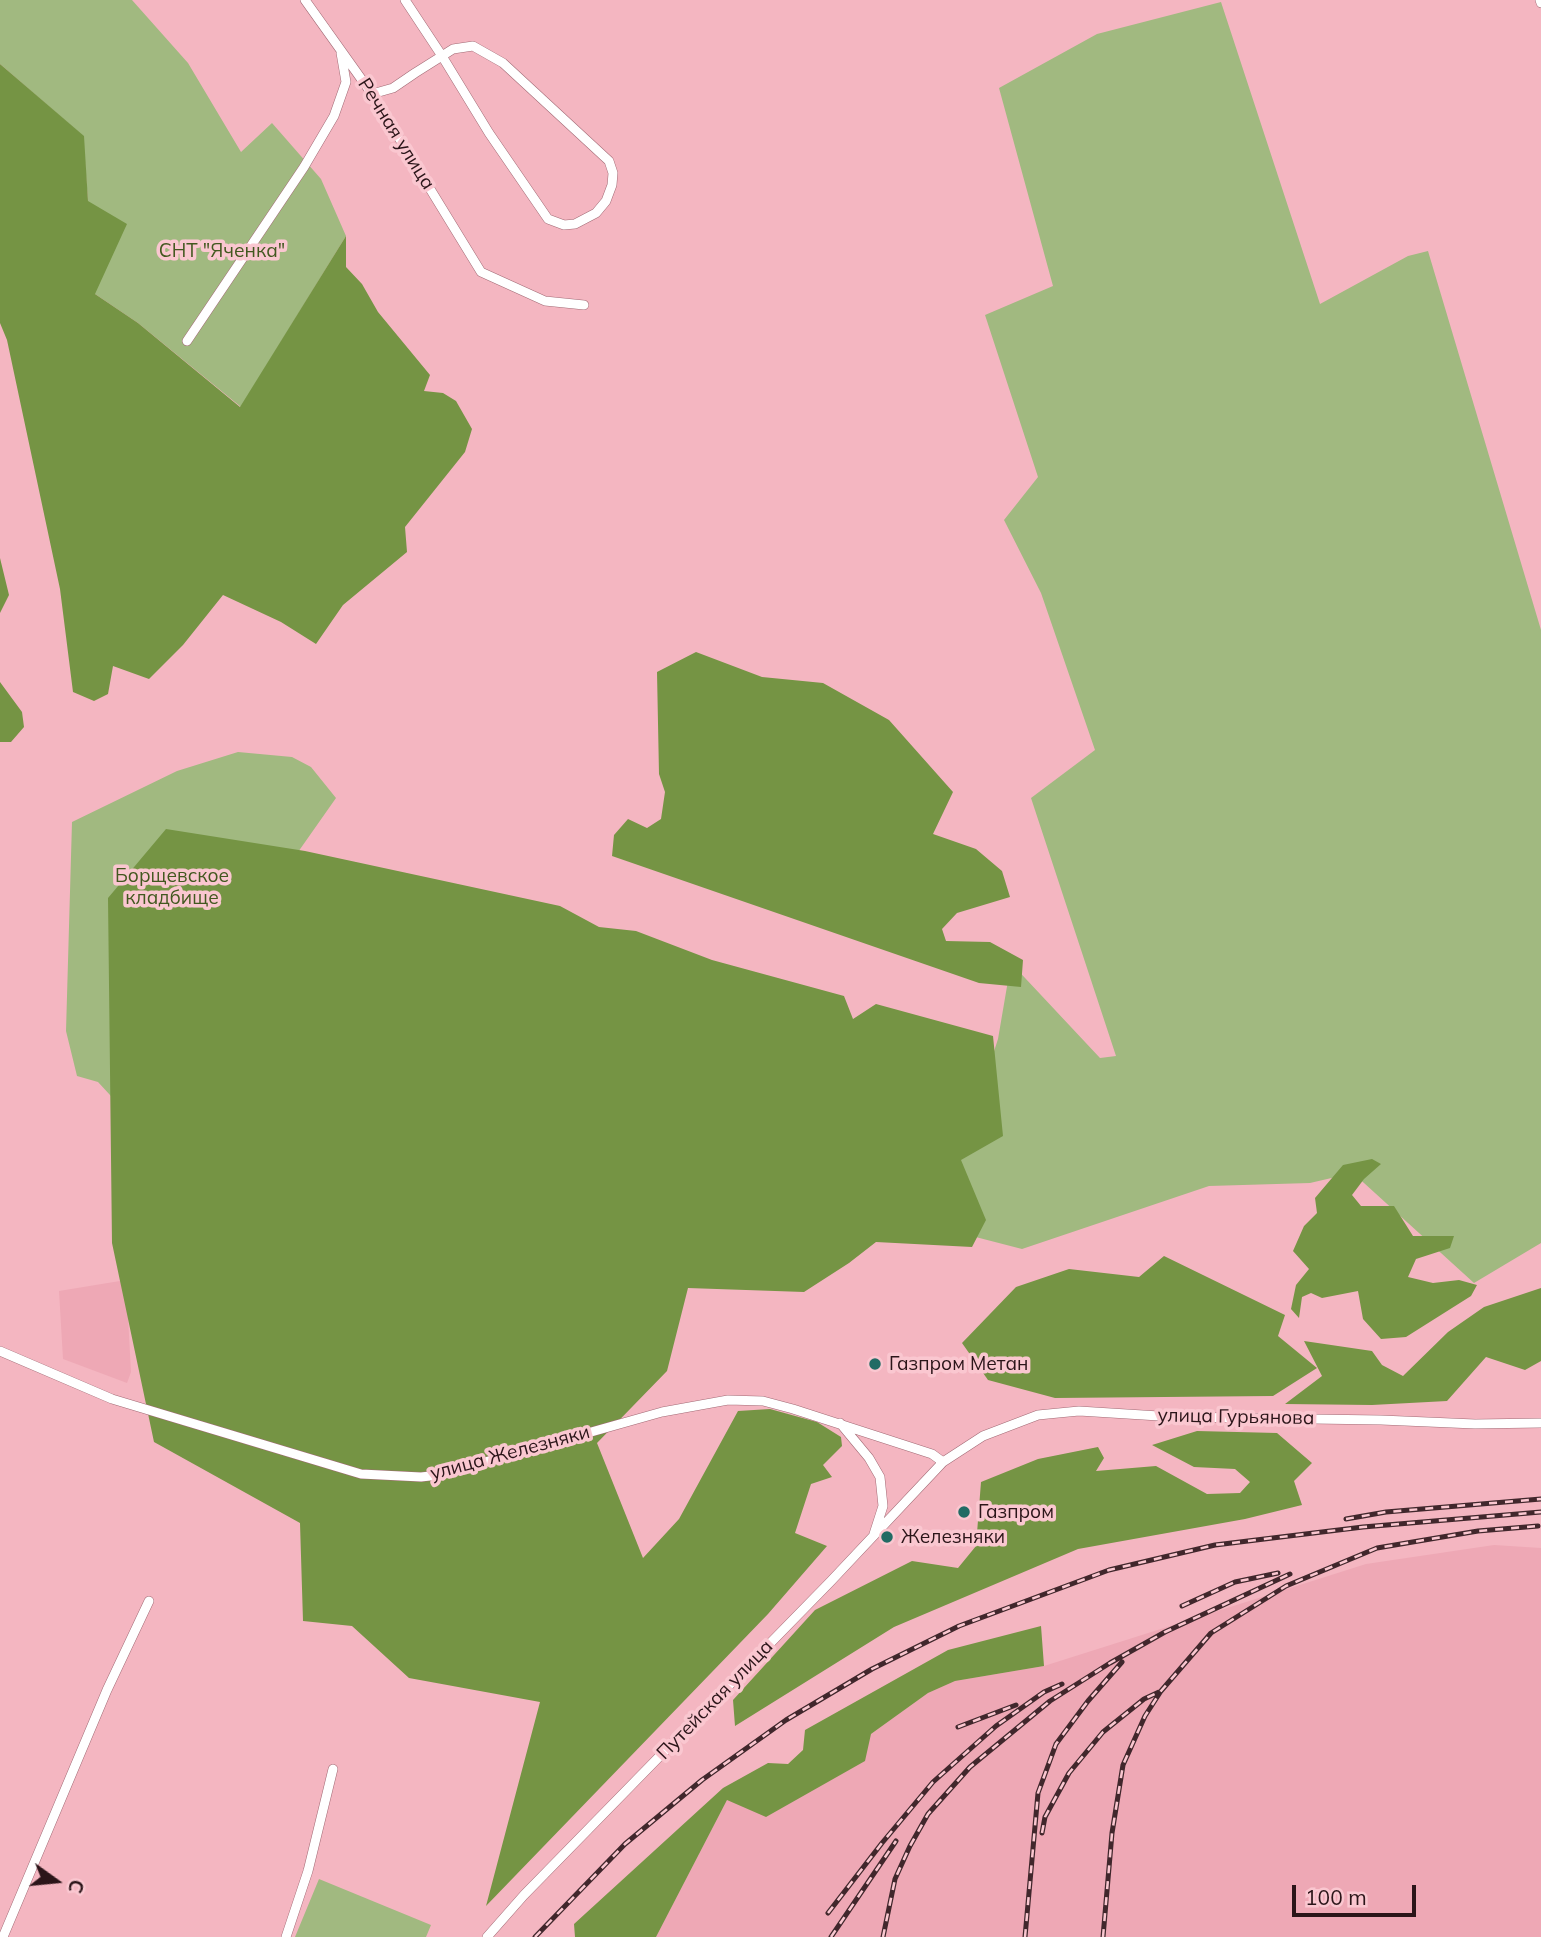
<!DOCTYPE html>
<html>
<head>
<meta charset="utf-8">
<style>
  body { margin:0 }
  #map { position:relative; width:1541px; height:1937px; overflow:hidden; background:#f4b6c1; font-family:Mulish,sans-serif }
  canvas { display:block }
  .north { position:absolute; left:21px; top:1846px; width:70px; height:70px; -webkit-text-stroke:5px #fac7d0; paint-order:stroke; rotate:105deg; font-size:19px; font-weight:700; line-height:28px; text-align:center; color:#2b1519 }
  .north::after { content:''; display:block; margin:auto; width:24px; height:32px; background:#2b1519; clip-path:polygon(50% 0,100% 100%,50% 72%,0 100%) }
  .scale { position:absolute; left:1292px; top:1885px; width:124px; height:32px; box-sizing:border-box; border:4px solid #2b1519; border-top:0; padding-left:9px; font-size:21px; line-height:24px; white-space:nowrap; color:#2b1519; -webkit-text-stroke:5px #fac7d0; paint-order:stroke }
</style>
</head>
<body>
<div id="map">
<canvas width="1541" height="1937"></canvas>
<div class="north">С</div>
<div class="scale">100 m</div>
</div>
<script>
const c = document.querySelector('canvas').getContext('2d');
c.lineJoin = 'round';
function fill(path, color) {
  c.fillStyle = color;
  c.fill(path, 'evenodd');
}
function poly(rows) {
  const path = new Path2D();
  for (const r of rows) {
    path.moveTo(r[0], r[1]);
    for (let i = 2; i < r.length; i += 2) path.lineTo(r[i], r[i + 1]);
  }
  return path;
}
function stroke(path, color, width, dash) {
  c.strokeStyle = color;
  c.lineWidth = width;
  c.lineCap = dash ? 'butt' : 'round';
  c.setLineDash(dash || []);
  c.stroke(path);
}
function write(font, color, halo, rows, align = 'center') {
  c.font = font + ' Mulish,sans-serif';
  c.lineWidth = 7;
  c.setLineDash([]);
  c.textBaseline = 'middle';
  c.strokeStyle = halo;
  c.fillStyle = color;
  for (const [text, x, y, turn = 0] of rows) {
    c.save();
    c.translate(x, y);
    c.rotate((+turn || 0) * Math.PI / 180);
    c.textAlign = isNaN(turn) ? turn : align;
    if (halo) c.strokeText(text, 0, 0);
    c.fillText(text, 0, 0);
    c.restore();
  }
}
const built = poly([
  [126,1280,131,1372,127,1383,63,1359,59,1291],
  [1494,1545,1541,1548,1541,1937,656,1937,727,1800,871,1734,928,1693,955,1681,1044,1666,1366,1564]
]);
const green = poly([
  [0,0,132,0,188,63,241,152,272,123,321,179,346,236,241,407,138,323,95,294,83,136,0,64],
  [1221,2,1320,304,1408,256,1428,251,1541,630,1541,1243,1474,1283,1353,1173,1310,1183,1209,1186,1022,1249,937,1227,998,1039,1011,963,1100,1058,1116,1056,1031,798,1095,750,1041,593,1004,520,1038,477,985,315,1053,286,999,88,1097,34],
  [238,752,292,757,311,767,336,798,284,872,122,1108,98,1082,77,1076,66,1031,72,822,177,771],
  [319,1879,431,1925,426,1937,295,1937]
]);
const forest = poly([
  [0,64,84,136,88,201,127,224,95,294,138,323,240,407,346,236,346,267,362,284,378,312,430,375,424,391,443,393,456,401,472,429,465,452,405,527,407,552,343,605,316,644,281,622,223,595,183,645,149,679,113,666,108,694,94,701,73,692,60,589,7,340,0,323],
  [0,558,9,595,0,613],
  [696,652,762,677,823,683,889,720,953,792,933,834,976,849,1002,871,1010,897,957,913,942,929,946,941,990,942,1023,960,1021,987,979,983,612,856,614,835,628,819,647,828,661,819,665,792,659,774,657,672],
  [0,682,22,712,24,727,11,742,0,742],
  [166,829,305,851,560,906,599,927,636,931,712,960,844,996,853,1019,876,1004,993,1036,1003,1136,961,1160,986,1220,972,1247,876,1242,849,1263,804,1292,688,1288,667,1371,597,1443,643,1558,679,1519,738,1411,770,1409,817,1422,841,1437,842,1446,823,1465,832,1477,811,1484,795,1533,827,1546,768,1614,486,1906,540,1702,409,1678,352,1626,303,1621,300,1523,154,1442,112,1243,108,898],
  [1372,1159,1381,1164,1364,1179,1352,1195,1361,1206,1394,1206,1413,1236,1454,1236,1450,1248,1416,1259,1408,1277,1433,1283,1459,1280,1477,1285,1471,1296,1406,1337,1381,1339,1363,1319,1358,1291,1322,1298,1311,1293,1302,1297,1299,1318,1291,1309,1296,1285,1309,1269,1293,1251,1304,1226,1317,1213,1315,1198,1343,1165],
  [1164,1256,1285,1315,1278,1336,1317,1368,1273,1396,1055,1398,988,1380,962,1343,1016,1287,1069,1269,1139,1277],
  [1541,1288,1541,1361,1525,1370,1486,1357,1447,1401,1372,1405,1285,1404,1322,1376,1304,1341,1372,1351,1382,1365,1403,1376,1448,1332,1484,1307],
  [1197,1431,1277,1433,1312,1463,1294,1481,1302,1505,1245,1519,1078,1549,894,1627,735,1726,733,1700,815,1610,912,1561,958,1568,976,1546,981,1482,1038,1459,1098,1447,1104,1458,1096,1471,1156,1466,1207,1494,1240,1493,1250,1482,1235,1469,1194,1467,1152,1445],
  [1041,1626,1044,1666,955,1681,928,1693,871,1734,865,1761,766,1817,727,1800,656,1937,575,1937,574,1924,723,1788,768,1763,788,1764,803,1750,805,1730,948,1650]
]);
const minor = poly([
  [305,0,372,94,481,272,545,301,584,305],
  [1540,0,1541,3],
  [372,94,393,88,415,73,442,56,453,49,473,46,503,63,609,161,613,173,612,185,606,201,596,213,575,224,564,225,548,219,489,133,442,56,405,0],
  [187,341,304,167,334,116,346,82,341,53],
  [0,1351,112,1399,361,1474,421,1477,439,1475,662,1412,728,1400,763,1401,793,1409,932,1454,943,1462],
  [840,1423,869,1458,880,1477,883,1506,874,1534],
  [3,1937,107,1690,149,1601],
  [286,1937,308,1871,333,1769],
  [487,1937,524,1895,831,1581,943,1462,983,1436,1038,1415,1079,1411,1175,1417,1381,1420,1475,1424,1541,1423]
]);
const rail = poly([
  [1346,1519,1386,1512,1541,1499],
  [1182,1606,1235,1582,1278,1573],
  [958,1727,1016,1705],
  [1042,1833,1045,1817,1069,1773,1103,1732,1144,1699,1159,1692],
  [828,1913,882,1843,933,1782,996,1726,1044,1692,1062,1684],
  [535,1937,625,1844,702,1780,786,1720,872,1669,959,1626,1109,1570,1215,1545,1363,1527,1541,1512],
  [831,1937,896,1841],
  [883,1937,895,1879,910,1846,928,1814,970,1767,1050,1701,1110,1663,1165,1632,1290,1574],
  [1025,1937,1038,1793,1056,1744,1088,1701,1122,1662],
  [1103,1937,1112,1833,1123,1765,1145,1716,1161,1691,1211,1633,1286,1586,1377,1548,1478,1531,1538,1526]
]);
const markers = [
  [875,1364,7,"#216b64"],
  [964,1512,7,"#216b64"],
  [887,1537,7,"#216b64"]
];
const streetNames = [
  ["Речная улица",396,134,58],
  ["улица Гурьянова",1236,1417,1],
  ["улица Железняки",510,1453,-15],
  ["Путейская улица",715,1700,-46]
];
const parkNames = [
  ["СНТ \"Яченка\"",222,251],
  ["Борщевское",172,876],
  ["кладбище",172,898]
];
const poiNames = [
  ["Газпром Метан",889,1364],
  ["Газпром",978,1512],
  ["Железняки",901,1537]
];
fill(built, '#eea8b5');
fill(green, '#a1b980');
fill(forest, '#759444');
stroke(minor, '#a26a75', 10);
stroke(minor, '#fff', 9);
stroke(rail, '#41272c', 5);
stroke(rail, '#fac7d0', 2.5, [8]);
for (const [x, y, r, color] of markers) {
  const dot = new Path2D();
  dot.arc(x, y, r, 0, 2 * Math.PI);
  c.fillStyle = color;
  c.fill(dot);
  stroke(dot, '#fac7d0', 2.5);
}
write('19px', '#2b1519', '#fac7d0', streetNames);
write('19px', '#42581f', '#fac7d0', parkNames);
write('19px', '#2b1519', '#fac7d0', poiNames, 'left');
</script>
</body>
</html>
